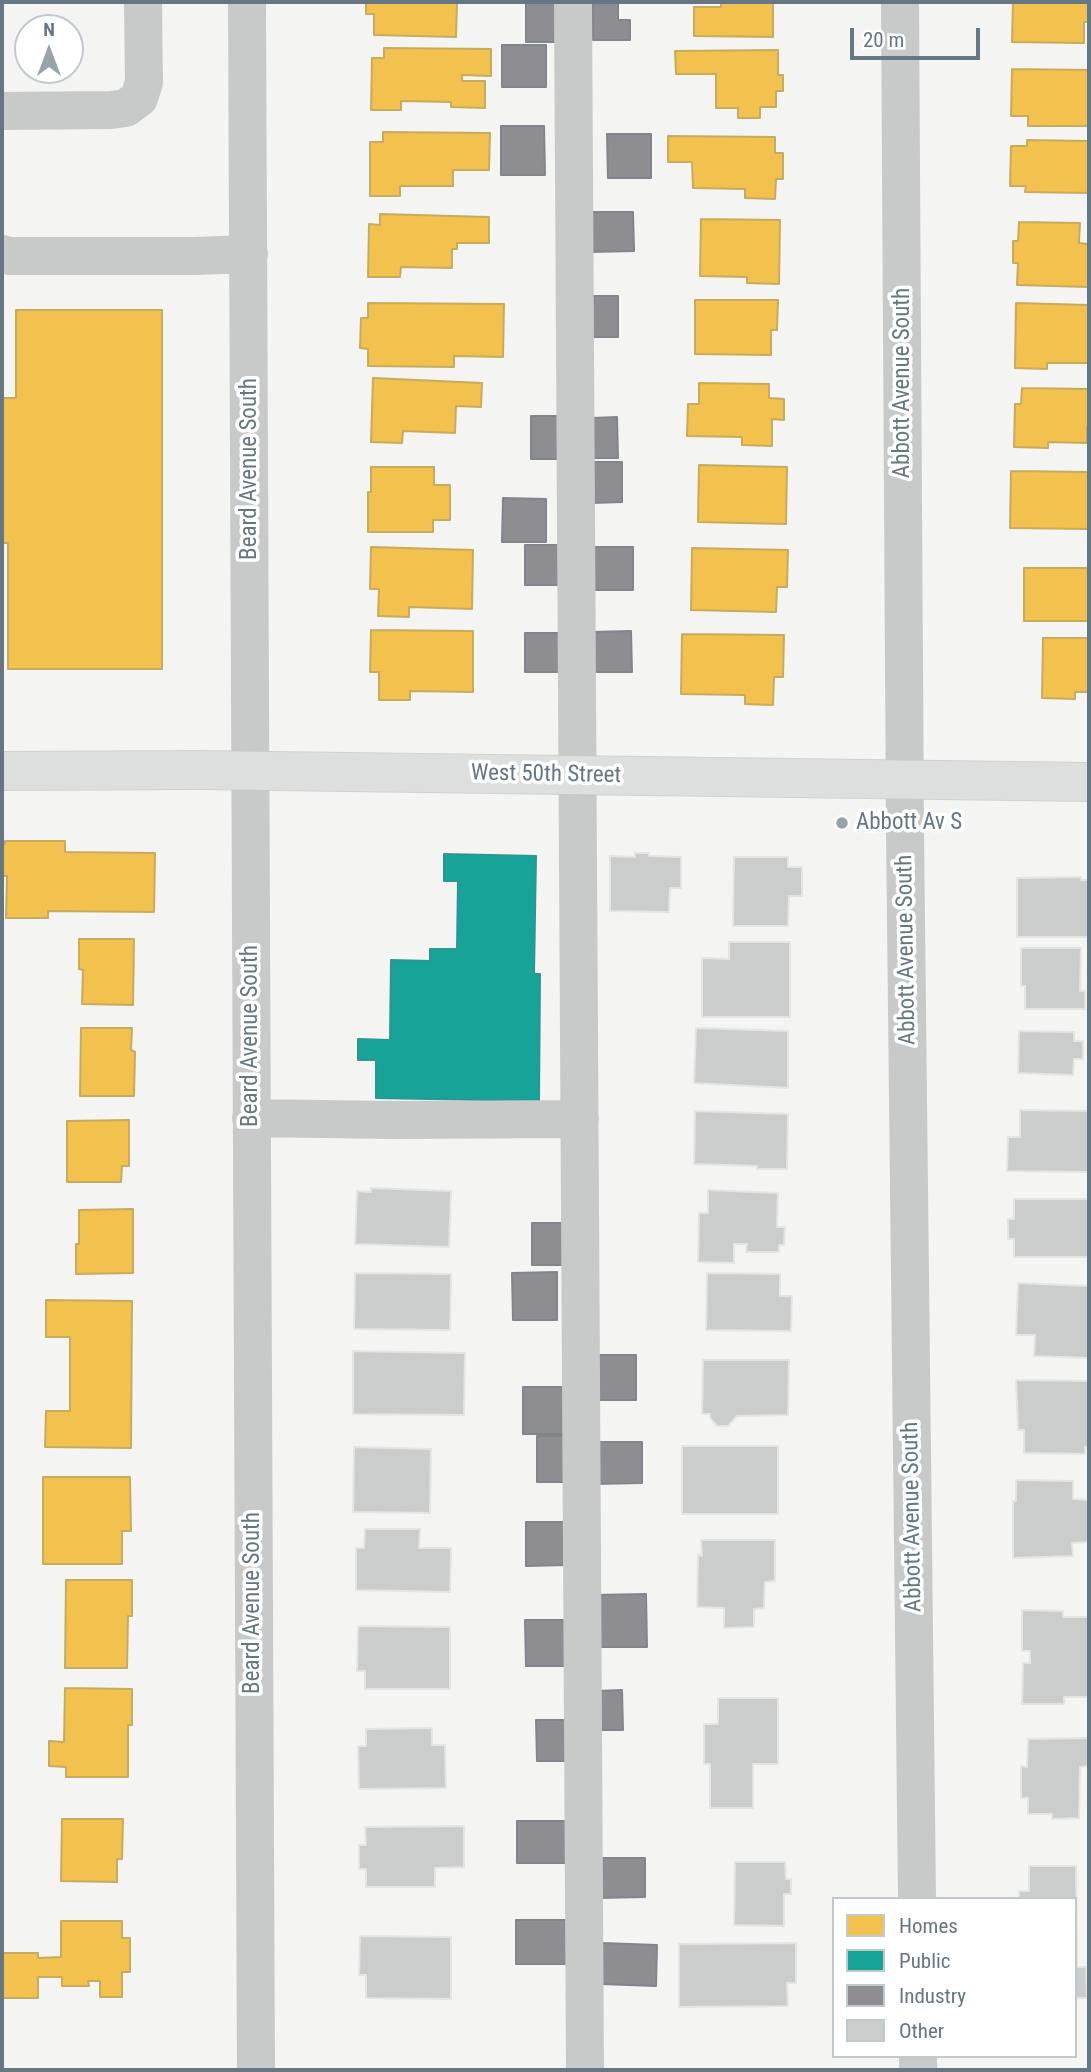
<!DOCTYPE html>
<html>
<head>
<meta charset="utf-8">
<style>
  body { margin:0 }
  #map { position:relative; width:1091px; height:2072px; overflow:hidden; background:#f4f4f2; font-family:"Roboto Condensed",sans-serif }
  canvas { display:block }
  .frame { position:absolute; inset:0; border:4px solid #647782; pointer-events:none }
  .legend { position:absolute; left:832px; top:1897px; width:245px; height:161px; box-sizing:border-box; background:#fff; border:2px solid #c1c9cd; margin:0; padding:9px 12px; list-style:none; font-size:21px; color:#647782 }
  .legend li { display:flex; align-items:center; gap:14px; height:35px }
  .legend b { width:35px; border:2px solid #c1c9cd }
  .north { position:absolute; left:14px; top:14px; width:70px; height:70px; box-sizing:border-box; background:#fff; border:2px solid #c1c9cd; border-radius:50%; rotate:0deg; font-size:19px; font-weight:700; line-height:28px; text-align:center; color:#647782 }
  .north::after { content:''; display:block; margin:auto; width:24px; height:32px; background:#96a3a9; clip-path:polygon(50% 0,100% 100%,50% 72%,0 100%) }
  .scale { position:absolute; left:850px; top:28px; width:130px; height:32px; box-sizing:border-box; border:4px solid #647782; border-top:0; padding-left:9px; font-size:21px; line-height:24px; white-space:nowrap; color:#647782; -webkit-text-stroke:5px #fff; paint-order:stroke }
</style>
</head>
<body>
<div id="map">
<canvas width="1091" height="2072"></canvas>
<div class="frame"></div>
<ul class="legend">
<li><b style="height:19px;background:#f2c14e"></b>Homes</li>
<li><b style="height:19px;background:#17a398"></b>Public</li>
<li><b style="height:19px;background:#8d8d92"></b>Industry</li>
<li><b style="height:19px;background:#cbcdcd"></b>Other</li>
</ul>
<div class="north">N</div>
<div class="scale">20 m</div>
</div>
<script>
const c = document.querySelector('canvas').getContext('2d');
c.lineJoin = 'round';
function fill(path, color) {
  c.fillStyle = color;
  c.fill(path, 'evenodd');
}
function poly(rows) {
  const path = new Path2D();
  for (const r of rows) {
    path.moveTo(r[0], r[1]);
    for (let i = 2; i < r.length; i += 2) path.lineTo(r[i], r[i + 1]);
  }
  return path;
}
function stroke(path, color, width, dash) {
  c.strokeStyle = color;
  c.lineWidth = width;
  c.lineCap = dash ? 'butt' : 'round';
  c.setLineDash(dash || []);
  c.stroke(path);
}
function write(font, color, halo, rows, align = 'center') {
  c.font = font + ' "Roboto Condensed",sans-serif';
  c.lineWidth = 7;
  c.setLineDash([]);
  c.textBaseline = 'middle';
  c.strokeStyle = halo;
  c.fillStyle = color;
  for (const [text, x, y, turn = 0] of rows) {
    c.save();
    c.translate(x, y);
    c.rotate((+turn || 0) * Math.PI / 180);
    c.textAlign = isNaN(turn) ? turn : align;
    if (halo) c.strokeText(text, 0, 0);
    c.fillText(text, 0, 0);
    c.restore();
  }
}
const homes = poly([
  [366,2,457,2,456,37,374,35,374,14,366,14,366,2],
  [721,2,773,2,773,37,694,36,694,7,721,7,721,2],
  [1013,2,1089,2,1089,22,1084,22,1084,43,1012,42,1013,2],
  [384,48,491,49,491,76,462,75,462,81,485,81,485,108,451,107,451,102,401,101,401,110,371,110,372,58,384,58,384,48],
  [778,50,778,75,783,75,783,91,776,91,776,107,760,107,760,118,738,118,738,108,716,108,716,74,676,74,675,51,778,50],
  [1012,69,1089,70,1089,126,1028,126,1028,116,1011,116,1012,69],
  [383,132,490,133,489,170,453,170,453,186,400,186,400,196,370,196,370,142,383,142,383,132],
  [668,136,775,137,775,153,783,153,783,179,776,179,775,199,745,198,745,189,693,188,692,162,668,162,668,136],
  [1027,140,1089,141,1089,193,1025,192,1026,186,1010,186,1011,146,1027,146,1027,140],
  [380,214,489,217,489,243,457,243,457,249,452,249,452,268,401,267,400,277,368,277,369,224,380,225,380,214],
  [701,219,780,220,779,284,747,283,747,277,700,276,701,219],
  [1019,222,1080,223,1079,243,1089,244,1089,287,1017,285,1018,263,1013,263,1013,241,1018,241,1019,222],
  [695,300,778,300,777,330,771,330,771,355,695,354,695,300],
  [368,303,504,304,503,357,454,356,454,367,368,366,368,349,360,348,361,318,368,318,368,303],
  [1016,303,1089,305,1089,363,1047,363,1047,369,1015,368,1016,303],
  [16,310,162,310,162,669,8,669,8,543,2,543,2,398,16,398,16,310],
  [373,378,482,383,481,407,456,406,455,433,403,431,402,443,371,442,373,378],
  [699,383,769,384,769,398,784,399,784,420,772,419,772,446,742,445,742,437,687,436,688,404,699,404,699,383],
  [1022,388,1088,389,1089,427,1087,427,1087,443,1048,442,1048,448,1014,447,1015,404,1021,404,1022,388],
  [699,465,787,467,786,524,698,522,699,465],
  [371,467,434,467,434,485,450,485,450,520,433,520,433,532,368,532,368,492,371,492,371,467],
  [1011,471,1089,472,1089,529,1010,528,1011,471],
  [371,547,473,550,472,609,409,607,409,617,378,616,379,589,370,589,371,547],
  [692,548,788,550,787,587,777,587,776,612,691,610,692,548],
  [1024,568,1089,568,1089,621,1024,621,1024,568],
  [371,630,473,631,473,692,410,691,410,700,379,700,379,672,370,672,371,630],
  [682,634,784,635,783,677,774,677,773,705,745,704,745,695,681,694,682,634],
  [1043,638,1089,638,1089,692,1075,692,1075,699,1042,698,1043,638],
  [5,841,65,841,65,852,155,853,154,912,48,911,48,918,6,918,7,876,2,876,2,844,5,844,5,841],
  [79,939,134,939,133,1005,82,1004,83,970,79,969,79,939],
  [81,1028,132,1028,131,1050,135,1052,134,1096,80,1096,81,1028],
  [129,1120,129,1166,122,1166,121,1182,67,1182,67,1121,129,1120],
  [133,1209,133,1273,76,1274,76,1244,79,1244,79,1210,133,1209],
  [46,1300,132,1301,131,1448,45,1447,46,1411,70,1411,70,1337,46,1337,46,1300],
  [43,1477,130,1477,131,1531,122,1531,122,1564,43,1564,43,1477],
  [66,1580,132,1580,132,1616,128,1616,127,1668,65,1668,66,1580],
  [65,1688,132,1689,132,1725,128,1725,128,1777,66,1777,66,1767,49,1766,49,1741,64,1742,65,1688],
  [62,1819,123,1819,122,1859,117,1859,117,1882,61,1881,62,1819],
  [61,1921,122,1921,122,1938,130,1938,130,1972,122,1972,122,1997,100,1997,100,1981,88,1981,89,1986,62,1986,62,1977,38,1977,38,1998,2,1998,2,1953,38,1953,38,1958,61,1957,61,1921]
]);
const public = poly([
  [444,854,536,856,534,974,540,974,539,1101,376,1098,376,1060,358,1060,358,1039,390,1040,391,960,430,961,430,949,457,949,458,881,444,881,444,854]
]);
const industry = poly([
  [526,2,561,2,561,42,526,42,526,2],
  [593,2,618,2,618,20,630,20,630,40,593,40,593,2],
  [502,45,546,45,546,87,502,87,502,45],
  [501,126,544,126,545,175,501,175,501,126],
  [607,134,651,134,651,178,608,178,607,134],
  [590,212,633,212,634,251,590,252,590,212],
  [592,296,618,296,618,337,592,337,592,296],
  [531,416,565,416,565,459,531,459,531,416],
  [617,417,618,458,593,458,592,418,617,417],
  [592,462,622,462,622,502,592,503,592,462],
  [503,498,546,499,546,542,502,542,503,498],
  [525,545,565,545,565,585,525,585,525,545],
  [594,547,633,547,633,590,594,590,594,547],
  [631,631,632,672,591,672,591,632,631,631],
  [525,633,565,633,565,672,525,672,525,633],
  [532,1223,563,1223,563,1265,532,1265,532,1223],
  [557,1272,557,1320,513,1320,512,1273,557,1272],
  [592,1355,636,1355,636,1400,592,1400,592,1355],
  [523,1387,565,1387,565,1434,523,1434,523,1387],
  [537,1436,567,1436,567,1482,537,1482,537,1436],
  [594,1442,642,1442,642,1483,594,1484,594,1442],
  [526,1522,568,1522,568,1565,526,1566,526,1522],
  [646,1594,647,1647,596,1647,595,1595,646,1594],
  [525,1620,568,1620,568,1666,526,1666,525,1620],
  [622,1690,623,1730,597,1730,596,1691,622,1690],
  [536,1720,566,1720,566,1761,537,1761,536,1720],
  [517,1821,567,1821,567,1863,517,1863,517,1821],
  [598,1858,645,1858,645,1897,598,1898,598,1858],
  [516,1920,567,1920,567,1964,516,1964,516,1920],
  [602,1943,657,1945,656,1986,601,1984,602,1943]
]);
const building = poly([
  [635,853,649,853,649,856,681,857,681,888,670,888,669,912,610,911,610,856,635,857,635,853],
  [734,857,788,857,788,867,802,867,802,896,789,896,788,926,733,926,734,857],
  [1081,877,1081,880,1089,880,1089,937,1017,937,1017,878,1081,877],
  [729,942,790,942,790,1017,702,1017,702,958,729,959,729,942],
  [1021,948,1081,948,1080,991,1085,991,1085,1009,1025,1009,1025,986,1021,986,1021,948],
  [696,1028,788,1031,788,1088,694,1083,696,1028],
  [1019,1031,1074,1032,1074,1041,1083,1041,1083,1059,1074,1059,1073,1075,1018,1073,1019,1031],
  [1020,1110,1089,1111,1089,1172,1007,1171,1008,1137,1020,1137,1020,1110],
  [695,1111,788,1114,787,1169,757,1169,757,1166,694,1164,695,1111],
  [371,1188,451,1191,449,1247,355,1244,357,1191,371,1192,371,1188],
  [708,1190,778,1193,777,1227,785,1227,784,1245,779,1245,779,1252,746,1252,747,1244,734,1244,734,1263,698,1262,699,1213,708,1213,708,1190],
  [1014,1199,1089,1199,1089,1257,1014,1257,1014,1239,1008,1239,1008,1219,1014,1219,1014,1199],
  [355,1273,451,1274,450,1330,354,1329,355,1273],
  [707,1273,780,1274,780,1296,792,1296,791,1331,706,1330,707,1273],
  [1018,1283,1088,1286,1089,1358,1034,1356,1035,1335,1016,1335,1018,1283],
  [353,1351,465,1353,464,1415,353,1414,353,1351],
  [703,1360,789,1360,788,1415,737,1416,728,1426,717,1426,710,1418,710,1414,702,1414,703,1360],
  [1016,1380,1089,1381,1089,1447,1085,1447,1085,1454,1024,1453,1024,1430,1018,1430,1016,1380],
  [682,1446,778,1446,778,1514,682,1514,682,1446],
  [354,1447,431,1449,430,1513,353,1512,354,1447],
  [1016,1480,1073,1481,1073,1499,1089,1500,1089,1542,1072,1543,1073,1556,1013,1558,1013,1501,1016,1501,1016,1480],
  [365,1529,420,1529,419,1548,451,1548,450,1592,356,1590,356,1548,364,1548,365,1529],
  [701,1540,775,1540,775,1581,765,1582,764,1608,754,1609,754,1627,724,1628,724,1608,697,1607,698,1555,702,1556,701,1540],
  [1022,1610,1063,1611,1063,1617,1089,1617,1089,1697,1064,1697,1064,1704,1022,1704,1023,1663,1030,1663,1030,1651,1022,1651,1022,1610],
  [358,1626,450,1627,450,1689,365,1689,365,1671,357,1671,358,1626],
  [718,1698,778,1698,778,1764,753,1764,753,1808,710,1808,710,1764,704,1764,704,1724,718,1724,718,1698],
  [432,1728,432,1745,445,1745,446,1788,359,1789,358,1746,366,1746,366,1729,432,1728],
  [1089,1738,1089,1766,1080,1767,1079,1818,1052,1819,1052,1814,1028,1814,1028,1798,1021,1798,1021,1766,1027,1767,1028,1739,1089,1738],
  [464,1826,464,1867,435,1868,435,1887,366,1887,366,1869,359,1869,359,1845,366,1845,365,1827,464,1826],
  [735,1862,785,1862,786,1879,791,1879,791,1894,784,1894,784,1926,734,1925,735,1862],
  [1029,1866,1076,1866,1077,1967,1086,1967,1087,1998,1075,1998,1075,1899,1019,1899,1019,1891,1029,1891,1029,1866],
  [360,1936,451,1937,451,1999,366,1998,366,1975,359,1975,360,1936],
  [796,1943,796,1983,787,1983,788,2006,679,2007,679,1944,796,1943]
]);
const minor = poly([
  [247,2,256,2070],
  [573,2,585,2070],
  [900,2,905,831,917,1899],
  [2,111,111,110,126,108,139,98,144,82,143,2],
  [2,254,10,256,195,256,249,254],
  [251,1118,393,1120,580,1119],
  [918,2056,918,2070]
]);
const major = poly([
  [2,771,199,770,1089,782]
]);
const markers = [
  [842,823,7,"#96a3a9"]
];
const streetNames = [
  ["Abbott Avenue South",903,383,-90],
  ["Beard Avenue South",250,469,-90],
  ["West 50th Street",546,775,1],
  ["Abbott Avenue South",907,950,-91],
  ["Beard Avenue South",251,1036,-90],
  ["Abbott Avenue South",913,1517,-91],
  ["Beard Avenue South",253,1603,-90]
];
const poiNames = [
  ["Abbott Av S",856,823]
];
fill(homes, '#f2c14e');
stroke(homes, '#c7ab5e', 2);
fill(public, '#17a398');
stroke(public, '#2e9691', 2);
fill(industry, '#8d8d92');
stroke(industry, '#81868d', 2);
fill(building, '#cbcdcd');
stroke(building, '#e4e4e2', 2);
stroke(major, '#d1d1d1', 40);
stroke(minor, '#c8caca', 38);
stroke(major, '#dddede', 38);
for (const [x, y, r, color] of markers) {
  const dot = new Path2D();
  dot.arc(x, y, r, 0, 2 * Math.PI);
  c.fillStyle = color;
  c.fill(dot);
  stroke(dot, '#fff', 2.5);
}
write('23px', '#647782', '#fff', streetNames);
write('23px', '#647782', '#fff', poiNames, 'left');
</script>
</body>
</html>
